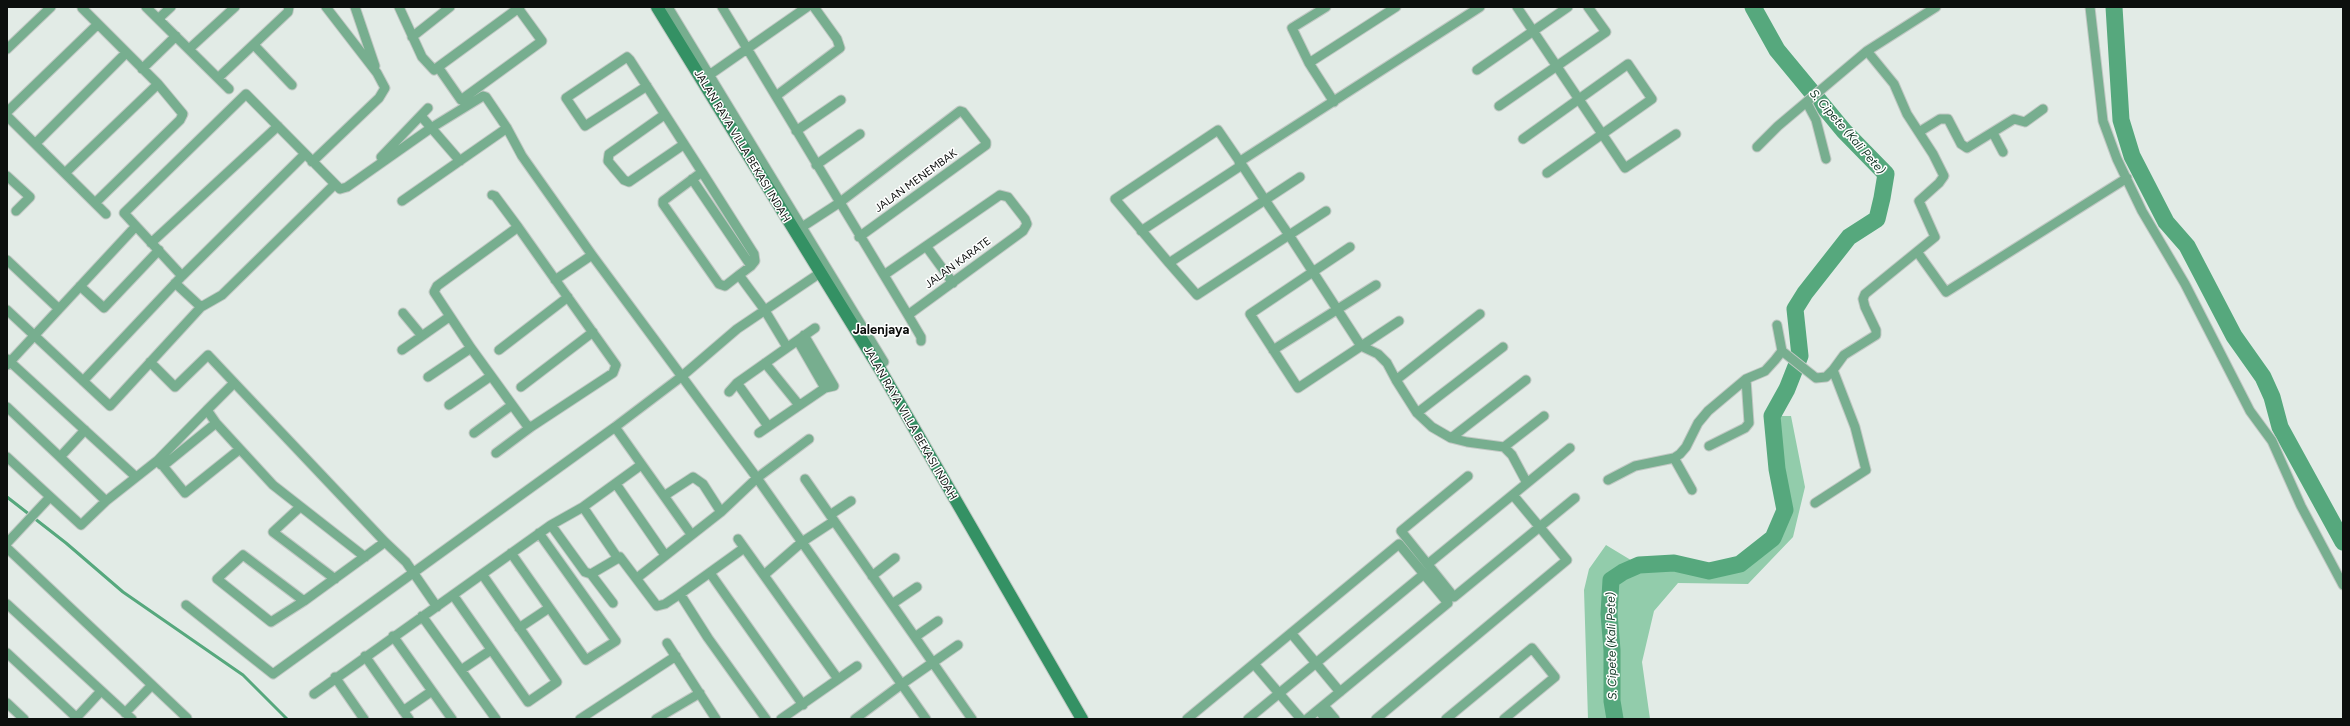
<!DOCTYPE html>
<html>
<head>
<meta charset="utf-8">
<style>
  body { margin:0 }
  #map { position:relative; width:2350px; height:726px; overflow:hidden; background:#e2ebe6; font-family:Figtree,sans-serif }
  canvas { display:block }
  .frame { position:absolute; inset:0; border:8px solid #0c0f0d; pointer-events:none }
</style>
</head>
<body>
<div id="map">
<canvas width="2350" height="726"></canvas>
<div class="frame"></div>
</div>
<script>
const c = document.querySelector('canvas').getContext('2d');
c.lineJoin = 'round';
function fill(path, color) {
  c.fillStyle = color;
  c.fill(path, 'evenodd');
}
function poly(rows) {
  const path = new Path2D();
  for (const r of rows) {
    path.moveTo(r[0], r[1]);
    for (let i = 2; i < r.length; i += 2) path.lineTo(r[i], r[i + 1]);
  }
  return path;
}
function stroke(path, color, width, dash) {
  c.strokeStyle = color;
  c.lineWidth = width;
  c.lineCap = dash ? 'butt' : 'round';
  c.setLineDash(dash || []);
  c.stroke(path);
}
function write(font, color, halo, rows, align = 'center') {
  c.font = font + ' Figtree,sans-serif';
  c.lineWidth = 3;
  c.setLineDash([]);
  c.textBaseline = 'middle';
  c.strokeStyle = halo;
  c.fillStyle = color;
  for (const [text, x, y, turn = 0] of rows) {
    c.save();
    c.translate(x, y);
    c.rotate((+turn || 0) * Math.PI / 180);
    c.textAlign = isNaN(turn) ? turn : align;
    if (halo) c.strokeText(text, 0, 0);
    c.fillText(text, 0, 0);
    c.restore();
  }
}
const green = poly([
  [1772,416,1791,416,1805,487,1793,537,1748,584,1678,583,1654,611,1642,662,1650,719,1588,719,1584,590,1589,569,1606,545,1639,565,1674,563,1709,571,1740,564,1773,538,1785,510]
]);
const stream = poly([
  [7,497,66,543,123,592,243,675,287,719]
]);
const river = poly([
  [2114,7,2121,120,2132,156,2166,222,2187,246,2234,336,2263,377,2272,397,2280,427,2343,542],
  [1615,719,1612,701,1612,650,1609,614,1611,580,1623,572,1639,565,1674,563,1709,571,1740,564,1773,538,1785,510,1777,469,1772,416,1787,389,1800,356,1795,309,1805,293,1849,237,1877,219,1882,198,1886,174,1844,131,1777,50,1753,7]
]);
const street = poly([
  [146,7,229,89],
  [355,7,375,66],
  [399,7,422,57,434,70,520,7],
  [668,7,884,362],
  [722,7,908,315,921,337,921,341],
  [1326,7,1292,28,1309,63,1334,102],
  [1517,7,1625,168,1676,134],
  [2090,7,2103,121,2117,159,2142,211,2185,284,2250,411,2272,441,2301,506,2343,585],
  [82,8,158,84,183,114,180,120,95,203],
  [158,19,171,7],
  [412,37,450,7],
  [254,45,292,85],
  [7,49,51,7],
  [189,49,235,7],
  [1309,63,1396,7],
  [438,67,461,100,542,41,518,8],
  [142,69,176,36],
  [1477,70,1568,7],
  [218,78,288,12,289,7],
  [705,78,807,7],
  [647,86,585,126,566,98,627,57,630,60,702,172],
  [776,96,840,48,837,39,814,7],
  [1807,103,1816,120,1826,159],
  [1499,106,1606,32,1588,7],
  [7,112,98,24],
  [664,115,609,154,608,161,624,180,629,182,683,145],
  [7,116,106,214],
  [421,116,460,161],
  [796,131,841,100],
  [1919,132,1940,119,1948,119,1961,144,1967,148,2014,119,2025,122,2043,109],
  [1993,133,2003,152],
  [1523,139,1628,64,1652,99,1547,173],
  [36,143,126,53],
  [1757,147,1778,126,1867,51,1936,7],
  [381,157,428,108],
  [312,162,379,98,385,88,377,73,326,7],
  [1239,162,1480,7],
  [816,165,860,134],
  [65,173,158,84],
  [7,176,30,197,16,211],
  [1300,177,1265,200,1169,263,1115,199,1218,130,1242,165,1265,200,1289,235,1361,346,1378,354,1387,363,1396,380],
  [692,179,751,266],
  [492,195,495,196,518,227,542,261,616,365,613,373,531,427,526,424,471,348,434,292,437,286,518,227],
  [402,201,507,128],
  [796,231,839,203,960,111,963,112,986,142,986,145,859,237],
  [1141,231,1242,165],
  [151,243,278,126],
  [926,246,953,283],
  [1350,247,1250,314,1298,388,1399,321],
  [1918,253,1946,292,2127,178],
  [7,260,59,309],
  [1169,263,1197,295,1326,211],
  [739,275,751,266,755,261,754,254,702,172,663,201,663,204,719,284,725,286,739,275,764,309,787,347],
  [884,275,1000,195,1008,197,1025,219,1027,224,1023,231,908,315],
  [182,276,305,154],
  [555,280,592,255],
  [175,283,201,307],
  [80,286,104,308,159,250],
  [7,310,110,406,201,307,222,295,334,185],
  [403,313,422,336],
  [1480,314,1396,380,1417,413,1432,427,1451,438,1467,442,1504,447,1512,455,1527,483],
  [798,341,825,388],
  [402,350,449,317],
  [499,350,568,297],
  [1273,350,1376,285],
  [1782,351,1816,378,1826,377,1833,370],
  [7,359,135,476],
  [150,362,175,387,208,355,385,542,406,562,437,607],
  [765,363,799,405],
  [7,365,136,226],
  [428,377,471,348],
  [83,381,182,276,124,213,246,94,340,189,347,187,431,128,483,96,486,97,507,128,522,156,592,255,757,478,926,719],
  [737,383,768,426],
  [233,384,207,410,216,423,273,485,365,557],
  [521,387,593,332],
  [729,392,737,383,815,328],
  [449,405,491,376],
  [7,407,60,457,85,430],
  [1417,413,1503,347],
  [216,423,163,466,185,493,240,449],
  [615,427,691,534],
  [474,433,512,405],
  [759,433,825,388,834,386,804,335],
  [1451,438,1526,380],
  [1709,446,1745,428,1749,423,1746,379],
  [1504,447,1544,416],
  [496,453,531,427],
  [7,457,81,525,106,501,158,460],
  [60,457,106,501],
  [1674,458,1692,490],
  [161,465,158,460,207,410],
  [1468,476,1401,531,1454,597,1575,498],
  [805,479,972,719],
  [1608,480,1635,466,1674,458,1680,454,1686,447,1698,423,1708,411,1746,379,1765,371,1775,360,1782,351,1777,325],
  [616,484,665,555],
  [664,496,693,477,703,484,721,512],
  [1815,503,1866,470,1855,427,1833,370,1844,355,1876,335,1876,330,1865,307,1863,299,1865,294,1935,237,1919,201,1939,183,1944,176,1933,154,1907,114,1894,84,1867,51],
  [300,507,273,532,335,579],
  [583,507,617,557],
  [830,515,851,501],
  [551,525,585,572,591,574,620,557,657,606,665,604,680,594],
  [738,539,838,679],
  [7,543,50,497],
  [7,548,187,718],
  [744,548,680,594,708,638,766,719],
  [511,553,586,660,616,641,539,533],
  [1428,564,1570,448],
  [710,573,803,705],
  [591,574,613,603],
  [764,575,802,542,834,521],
  [872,576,895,558],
  [637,578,721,512,757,478,809,439],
  [453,595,528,702,557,682,482,574],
  [304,601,243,555,217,579,271,622,304,601,385,542],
  [7,604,132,719],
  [892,604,917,587],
  [186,605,273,674,615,427,681,377,737,329,820,273],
  [422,616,496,719],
  [519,628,549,608],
  [1291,633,1340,692],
  [393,636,452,719],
  [915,637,938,621],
  [667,643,716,719],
  [7,653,78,719],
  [365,656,409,719],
  [1254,664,1301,719],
  [461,670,491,650],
  [335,677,364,719],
  [314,694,551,525,583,507,641,465],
  [7,703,24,719],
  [1324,706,1335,719],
  [1318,710,1326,719],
  [403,711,432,691],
  [125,713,152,685],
  [77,717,101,691],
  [580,719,676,656],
  [656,719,700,693],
  [781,719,857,666],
  [855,719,902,684,958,645],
  [1187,719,1399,544,1448,603,1307,719],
  [1248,719,1424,574],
  [1376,719,1567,560,1513,495],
  [1446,719,1532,648,1555,677,1504,719]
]);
const secondary = poly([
  [657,7,881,371,1082,719]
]);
const streetNames = [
  ["JALAN RAYA VILLA BEKASI INDAH",742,146,59],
  ["JALAN MENEMBAK",916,181,-36],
  ["JALAN KARATE",958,263,-36],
  ["JALAN RAYA VILLA BEKASI INDAH",910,423,60]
];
const waterNames = [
  ["S. Cipete (Kali Pete)",1847,132,49],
  ["S. Cipete (Kali Pete)",1612,646,-91]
];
const quarterNames = [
  ["Jalenjaya",881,330]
];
fill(green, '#92ccab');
stroke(stream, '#56a87d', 3);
stroke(river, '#56a87d', 17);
stroke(street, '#c0c8c3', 11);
stroke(secondary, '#c0c8c3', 14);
stroke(street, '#77ae8f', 9);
stroke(secondary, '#349164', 12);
write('11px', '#0c0f0d', '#fff', streetNames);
write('italic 12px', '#0f3422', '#fff', waterNames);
write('bold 13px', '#0c0f0d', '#fff', quarterNames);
</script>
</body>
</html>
